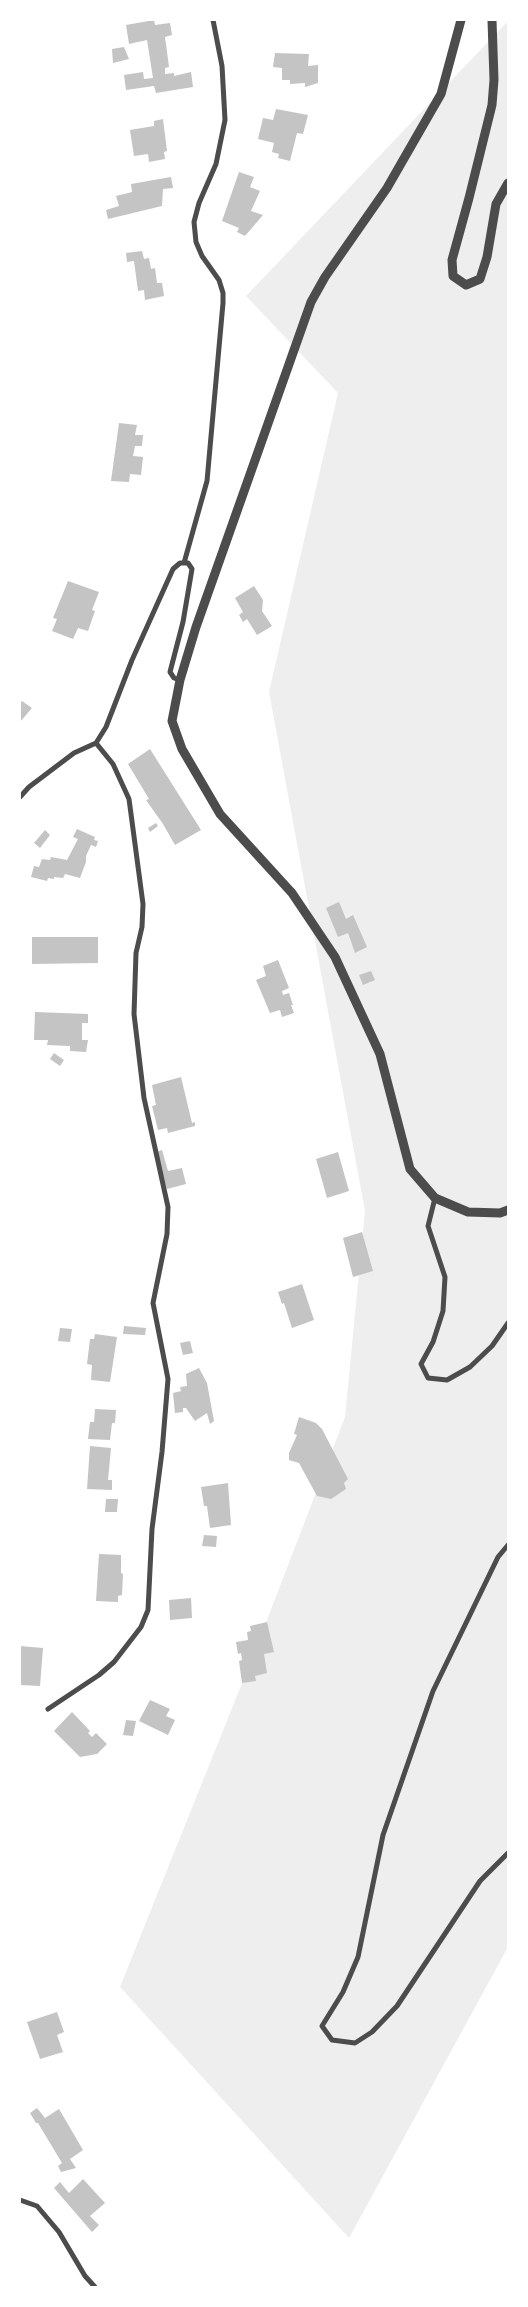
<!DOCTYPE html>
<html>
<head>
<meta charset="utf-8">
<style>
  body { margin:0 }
  #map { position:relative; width:528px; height:2307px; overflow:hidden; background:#fff; font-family:"Varela Round",sans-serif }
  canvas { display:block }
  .frame { position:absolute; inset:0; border:21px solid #fff; pointer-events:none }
</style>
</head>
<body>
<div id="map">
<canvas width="528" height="2307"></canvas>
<div class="frame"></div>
</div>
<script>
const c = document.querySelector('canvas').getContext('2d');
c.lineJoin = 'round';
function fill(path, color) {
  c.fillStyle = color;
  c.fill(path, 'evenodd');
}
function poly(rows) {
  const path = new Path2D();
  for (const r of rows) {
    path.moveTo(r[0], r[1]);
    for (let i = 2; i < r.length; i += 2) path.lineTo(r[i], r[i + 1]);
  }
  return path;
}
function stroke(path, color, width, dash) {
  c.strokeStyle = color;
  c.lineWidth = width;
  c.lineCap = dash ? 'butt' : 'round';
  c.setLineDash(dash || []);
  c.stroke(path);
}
const green = poly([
  [508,21,508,1947,349,2238,120,1987,257,1646,345,1417,365,1211,269,692,338,393,246,296]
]);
const building = poly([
  [154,20,155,25,170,23,172,35,165,37,169,67,165,68,165,74,174,73,174,76,191,72,193,87,156,93,154,86,126,90,124,75,143,72,144,79,153,78,147,40,129,44,126,25],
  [124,47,129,59,113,63,112,49],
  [275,53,309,54,308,66,318,65,318,83,305,87,305,83,290,84,290,80,282,80,282,68,273,67],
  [276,109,308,115,303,134,297,133,290,161,278,158,279,154,272,152,274,143,258,139,263,118,273,120],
  [163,119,167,151,164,152,165,159,149,162,148,154,134,156,130,130,154,126,154,121],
  [239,172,254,177,250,187,260,191,251,211,263,215,245,236,237,232,239,228,222,221],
  [171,177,173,188,163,189,162,206,108,219,106,210,119,206,116,196,132,192,131,184],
  [142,251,144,259,149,258,151,269,155,268,157,283,162,283,164,296,145,300,144,290,138,291,134,261,127,262,126,253],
  [119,423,137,425,135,435,143,435,142,446,135,446,133,456,143,457,141,475,130,474,129,482,111,481],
  [68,581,99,592,92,610,95,611,88,631,78,628,73,639,52,631,57,619,53,618],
  [254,586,263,600,262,611,272,626,257,635,247,619,243,622,239,615,243,612,235,598],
  [22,701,32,708,20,722,20,703],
  [150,749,201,830,175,845,163,824,146,800,149,799,128,764],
  [156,823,158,826,150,832,148,828],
  [77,829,95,837,94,840,98,841,96,847,91,845,86,856,86,862,80,878,65,874,63,878,54,877,54,879,48,878,47,881,31,877,34,866,39,867,42,859,50,860,51,857,67,860,78,839,73,837],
  [45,830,50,835,40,848,34,843],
  [339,902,346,919,353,915,367,947,355,953,348,933,338,937,326,908],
  [32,937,98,937,98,963,32,964],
  [278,960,289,988,282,991,283,995,289,993,293,1005,291,1005,294,1013,282,1017,280,1010,270,1013,256,980,266,976,263,966],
  [371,971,375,980,363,985,359,975],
  [35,1012,88,1014,88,1023,82,1023,82,1040,88,1040,86,1052,70,1051,70,1046,47,1045,48,1040,34,1040],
  [54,1053,64,1060,60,1066,50,1059],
  [181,1077,192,1123,195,1122,195,1126,168,1133,167,1128,158,1130,152,1106,156,1105,152,1085],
  [162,1150,168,1171,182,1168,186,1184,167,1189,156,1152],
  [338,1152,349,1191,327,1198,316,1159],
  [362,1232,373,1271,353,1277,343,1238],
  [302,1284,314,1320,292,1328,284,1303,282,1304,278,1292],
  [124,1326,146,1328,145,1335,123,1334],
  [60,1328,72,1329,70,1342,58,1341],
  [95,1334,117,1337,110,1382,91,1380,92,1365,87,1364,90,1339,94,1339],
  [190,1341,193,1353,183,1355,180,1343],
  [199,1368,207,1383,214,1421,210,1424,207,1413,195,1421,186,1408,183,1408,183,1412,175,1413,173,1393,181,1391,180,1387,187,1386,186,1374],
  [95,1409,116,1410,115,1423,112,1423,110,1440,88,1439,90,1422,94,1422],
  [299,1417,316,1423,322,1429,348,1479,344,1483,346,1489,331,1499,317,1496,299,1463,289,1460,289,1453,297,1435,294,1434],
  [90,1446,111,1448,108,1480,112,1480,112,1490,87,1489],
  [228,1483,231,1525,210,1528,207,1506,204,1506,201,1487],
  [106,1499,118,1499,117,1512,105,1512],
  [204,1535,217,1536,216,1547,202,1546],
  [99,1554,121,1555,121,1573,123,1574,122,1595,118,1596,118,1602,96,1601],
  [191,1598,192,1618,170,1620,169,1600],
  [267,1622,274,1652,264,1654,267,1673,255,1676,256,1681,242,1683,239,1661,242,1660,241,1653,238,1654,236,1642,248,1640,247,1632,251,1631,250,1626],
  [20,1646,43,1648,40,1686,20,1685],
  [150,1700,170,1709,166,1716,175,1720,168,1735,139,1721],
  [72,1712,90,1731,88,1733,92,1737,96,1733,107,1744,97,1754,80,1757,54,1731],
  [126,1720,136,1721,133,1736,123,1735],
  [57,2012,64,2032,57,2035,63,2052,40,2059,27,2022],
  [37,2108,45,2118,59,2109,83,2150,70,2159,76,2168,61,2172,58,2166,62,2163,38,2123,36,2123,30,2113],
  [83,2179,105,2203,90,2216,99,2225,92,2232,54,2188,60,2182,69,2193]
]);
const minor = poly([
  [184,563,207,481,223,303,223,293,219,280,202,256,196,242,194,222,199,203,216,164,225,120,222,66,213,20],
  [20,797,29,787,74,753,96,743,106,727,132,660,173,569,180,563,188,563,192,569,183,622,170,672,174,678,180,680],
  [435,1198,428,1226,445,1277,443,1311,433,1342,421,1364,428,1378,447,1380,470,1367,492,1346,508,1323],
  [508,1545,498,1557,433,1691,383,1835,358,1957,343,1992,322,2026,332,2040,355,2043,372,2032,397,2006,480,1881,508,1853],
  [48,1709,99,1675,114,1662,141,1627,148,1610,152,1529,162,1452,168,1379,153,1303,167,1234,168,1207,144,1098,134,1014,136,953,142,927,143,904,129,799,113,764,96,743],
  [20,2200,37,2206,59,2232,85,2276,95,2287]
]);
const tertiary = poly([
  [461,20,441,94,387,188,325,277,311,302,196,627,180,680,172,721,182,749,220,814,292,893,335,957,380,1054,410,1169,435,1198,468,1212,500,1213,508,1210],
  [492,20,494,80,492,105,469,198,452,260,453,276,466,285,480,279,487,257,496,204,508,183]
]);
fill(green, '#eee');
fill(building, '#c4c4c4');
stroke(minor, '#4c4c4c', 5);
stroke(tertiary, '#4c4c4c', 9);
</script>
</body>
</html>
